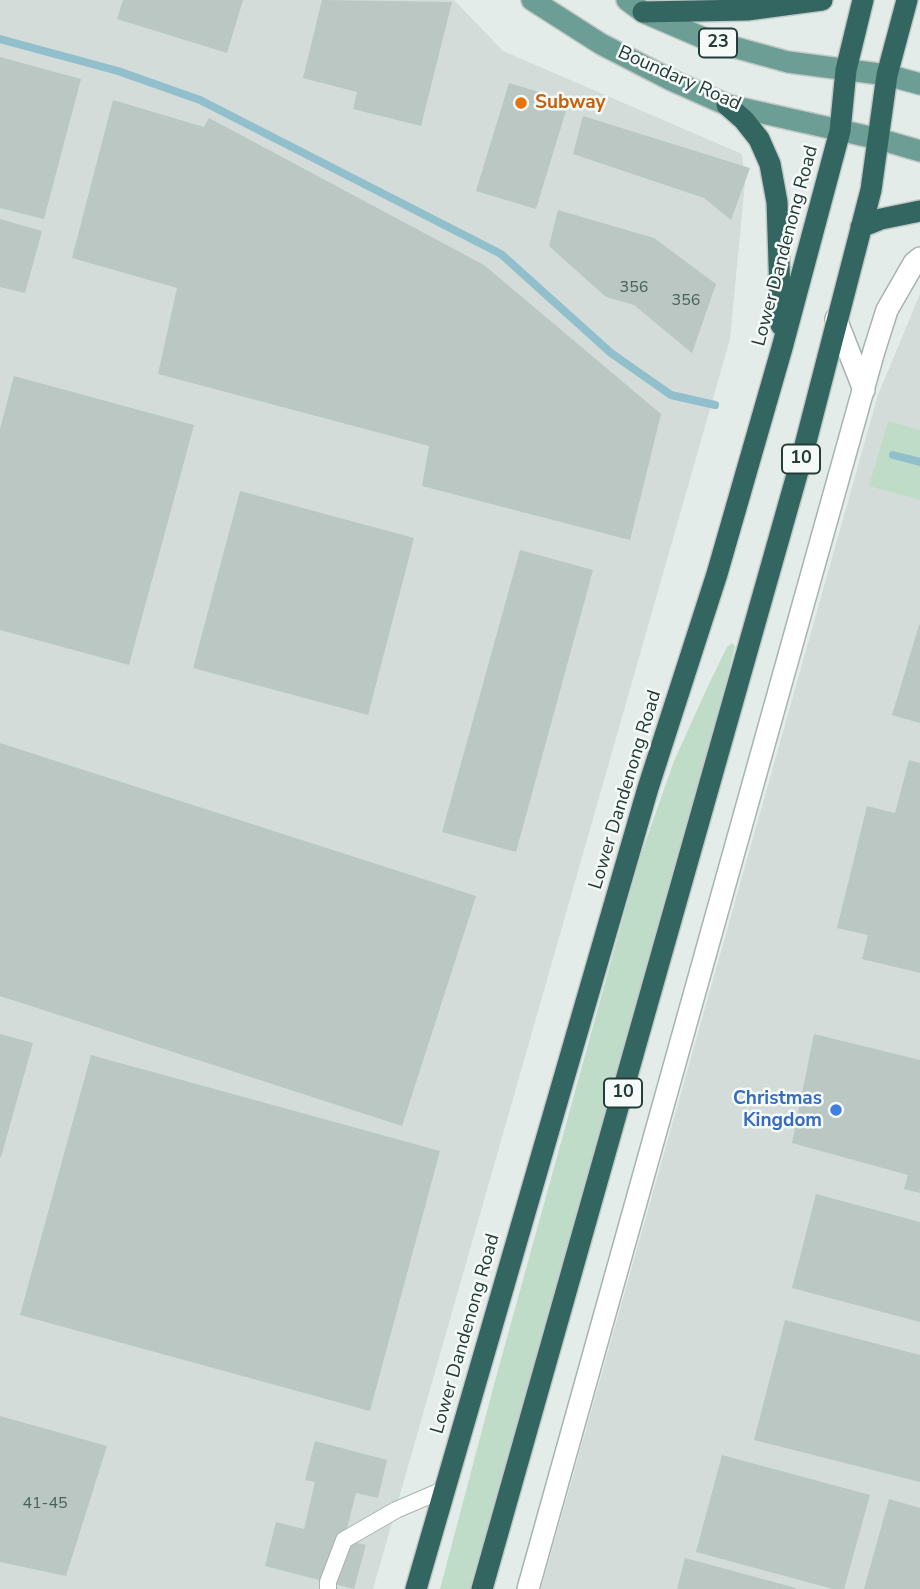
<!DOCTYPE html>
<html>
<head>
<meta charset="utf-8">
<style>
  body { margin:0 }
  canvas { display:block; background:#e4ece9 }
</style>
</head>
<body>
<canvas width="920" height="1589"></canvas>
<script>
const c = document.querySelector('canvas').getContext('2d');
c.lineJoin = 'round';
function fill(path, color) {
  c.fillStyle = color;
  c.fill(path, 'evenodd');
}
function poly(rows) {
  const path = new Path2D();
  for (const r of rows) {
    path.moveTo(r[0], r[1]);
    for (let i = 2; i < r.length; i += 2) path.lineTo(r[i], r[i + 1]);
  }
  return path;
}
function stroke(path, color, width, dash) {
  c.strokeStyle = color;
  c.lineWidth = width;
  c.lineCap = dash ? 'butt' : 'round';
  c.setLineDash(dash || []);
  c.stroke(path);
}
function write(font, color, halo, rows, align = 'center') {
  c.font = font + ' "Nunito Sans",sans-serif';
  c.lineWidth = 5;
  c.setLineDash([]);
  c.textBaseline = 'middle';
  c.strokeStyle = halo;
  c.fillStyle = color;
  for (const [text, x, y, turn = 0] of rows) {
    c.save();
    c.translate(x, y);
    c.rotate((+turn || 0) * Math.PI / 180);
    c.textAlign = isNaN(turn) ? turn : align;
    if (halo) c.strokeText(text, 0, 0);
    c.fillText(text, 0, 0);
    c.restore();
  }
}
const built = poly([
  [0,0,454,0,503,51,742,154,745,183,730,339,373,1589,0,1589],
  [920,294,920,1589,541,1589,878,395]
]);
const green = poly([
  [888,421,920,430,920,500,869,486],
  [732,643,735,646,706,764,474,1589,440,1589,495,1381,639,860,674,761,708,686,727,647]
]);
const stream = poly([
  [0,39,118,71,200,100,501,254,611,353,671,395,715,405],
  [893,455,920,462]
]);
const building = poly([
  [123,0,243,0,227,53,117,19],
  [322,0,452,2,421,126,353,109,357,92,303,78],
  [0,57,81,79,44,219,0,208],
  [509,83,569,101,536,209,476,191],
  [113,100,204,127,209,118,484,265,661,414,630,540,422,486,429,446,158,374,177,288,72,258],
  [583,116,750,168,731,220,704,198,573,154],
  [558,210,654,238,716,284,692,353,634,305,606,297,549,246],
  [0,219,42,231,25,293,0,287],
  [14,376,194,425,129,665,0,630,0,429],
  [240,491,414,538,368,715,193,668],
  [520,550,593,570,516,852,442,832],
  [919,625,920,625,920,723,892,715],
  [0,743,476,896,402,1126,0,996],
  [909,760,920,763,920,973,862,959,868,935,837,928,867,806,895,813],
  [0,1034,33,1043,1,1157,0,1157],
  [814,1034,920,1060,920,1193,904,1189,908,1175,792,1143],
  [91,1055,440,1151,370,1411,20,1315],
  [816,1194,920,1222,920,1322,792,1288],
  [785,1320,920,1355,920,1482,754,1440],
  [0,1416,107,1446,66,1576,0,1562],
  [315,1441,387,1460,378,1498,356,1493,344,1540,366,1545,354,1589,265,1566,276,1522,304,1529,315,1482,305,1480],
  [722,1455,870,1495,844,1589,833,1589,696,1552],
  [889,1499,920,1508,920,1589,864,1589],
  [685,1558,796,1588,796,1589,677,1589]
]);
const lane = poly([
  [328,1589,328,1582,344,1540,396,1510,445,1489]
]);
const street = poly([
  [836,319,864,390],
  [528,1589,874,351,887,310,914,263,920,258]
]);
const primary = poly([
  [532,0,601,44,671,80,727,105,879,139,920,151],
  [627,0,643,12,708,40,788,62,887,75,920,84]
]);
const highway = poly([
  [643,12,747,10,822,0],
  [727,105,744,120,759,139,770,164,777,202,781,325],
  [861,227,881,219,920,211],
  [416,1589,648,788,717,574,782,348,840,131,846,70,863,0],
  [482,1589,802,457,871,190,887,75,907,0]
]);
const markers = [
  [521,103,7,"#e8710a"],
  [836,1110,7,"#3f7fe0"]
];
const numberNames = [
  ["356",634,288],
  ["356",686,301],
  ["41-45",45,1504]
];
const shields = [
  [718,43,38],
  [801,459,38],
  [623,1093,38]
];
const shieldNames = [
  ["23",718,43],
  ["10",801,459],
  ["10",623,1093]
];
const streetNames = [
  ["Boundary Road",679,79,24],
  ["Lower Dandenong Road",786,246,-75],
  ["Lower Dandenong Road",626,790,-73],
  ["Lower Dandenong Road",466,1334,-74]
];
const foodNames = [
  ["Subway",535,103]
];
const shopNames = [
  ["Christmas",822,1099],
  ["Kingdom",822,1121]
];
fill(built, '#d3dcd9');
fill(green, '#bfdcc9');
stroke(stream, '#91bfcc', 8);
fill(building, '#bac7c3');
stroke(lane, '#a7b4b0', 18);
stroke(street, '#a7b4b0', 24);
stroke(primary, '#c2c9c7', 24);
stroke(highway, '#c2c9c7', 24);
stroke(lane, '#fff', 16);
stroke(street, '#fff', 21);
stroke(primary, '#6d9e95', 21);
stroke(highway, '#336660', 21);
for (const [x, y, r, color] of markers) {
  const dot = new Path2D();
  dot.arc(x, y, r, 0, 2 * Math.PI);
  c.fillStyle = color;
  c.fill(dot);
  stroke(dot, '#f5f9f7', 2.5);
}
write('16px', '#4a605b', null, numberNames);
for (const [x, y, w] of shields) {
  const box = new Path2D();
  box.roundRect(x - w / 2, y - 14.5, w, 29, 5);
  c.fillStyle = '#f5f9f7';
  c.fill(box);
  stroke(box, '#253d38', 2);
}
write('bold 18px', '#253d38', null, shieldNames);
write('19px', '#253d38', '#f5f9f7', streetNames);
write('bold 19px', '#c56008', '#f5f9f7', foodNames, 'left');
write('bold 19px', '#366cbe', '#f5f9f7', shopNames, 'right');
</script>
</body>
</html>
